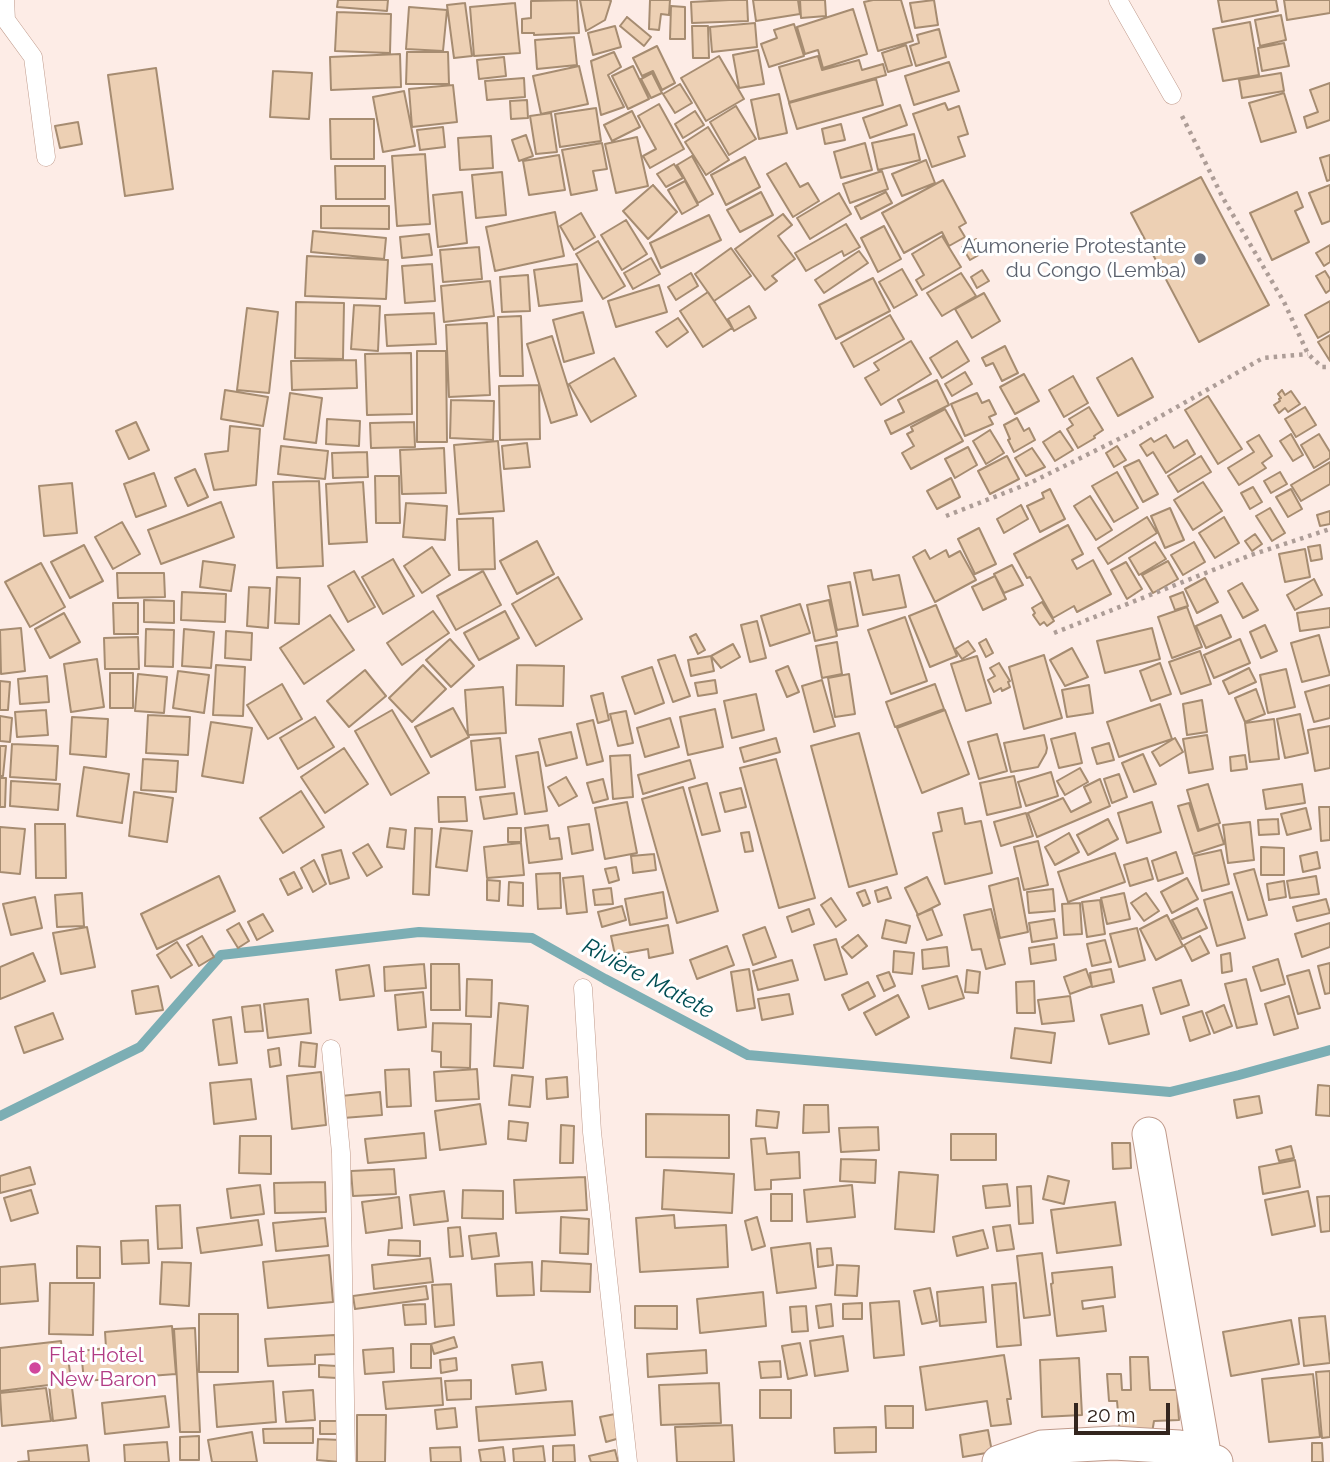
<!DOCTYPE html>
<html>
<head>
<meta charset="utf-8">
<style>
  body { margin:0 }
  #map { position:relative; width:1330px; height:1462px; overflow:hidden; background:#fdece6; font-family:Raleway,sans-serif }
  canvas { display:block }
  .scale { position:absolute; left:1074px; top:1403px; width:96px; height:32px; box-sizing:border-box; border:4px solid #33251e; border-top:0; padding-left:9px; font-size:21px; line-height:24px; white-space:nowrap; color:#33251e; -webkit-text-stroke:5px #fff; paint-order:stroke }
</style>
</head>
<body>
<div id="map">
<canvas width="1330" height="1462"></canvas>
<div class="scale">20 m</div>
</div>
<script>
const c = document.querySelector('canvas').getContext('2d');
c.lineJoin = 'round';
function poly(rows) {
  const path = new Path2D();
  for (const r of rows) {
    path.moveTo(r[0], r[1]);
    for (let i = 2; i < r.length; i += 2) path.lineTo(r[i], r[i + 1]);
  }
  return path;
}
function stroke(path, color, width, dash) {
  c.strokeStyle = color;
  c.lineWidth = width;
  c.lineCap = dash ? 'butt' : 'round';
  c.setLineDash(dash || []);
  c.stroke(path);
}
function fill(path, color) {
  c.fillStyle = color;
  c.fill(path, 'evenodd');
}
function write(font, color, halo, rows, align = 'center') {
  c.font = font + ' Raleway,sans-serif';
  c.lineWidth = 6;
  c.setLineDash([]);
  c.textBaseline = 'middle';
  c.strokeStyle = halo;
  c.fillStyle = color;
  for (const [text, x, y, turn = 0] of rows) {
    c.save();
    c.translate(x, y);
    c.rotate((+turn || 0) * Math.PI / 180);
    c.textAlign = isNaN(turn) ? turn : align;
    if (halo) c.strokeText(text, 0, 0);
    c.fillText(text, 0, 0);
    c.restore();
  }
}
const stream = poly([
  [0,1116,140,1047,221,955,419,932,532,938,605,979,748,1055,1170,1092,1239,1075,1330,1050]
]);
const building = poly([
  [338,0,388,0,387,11,337,7,338,0],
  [577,0,579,33,534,35,534,33,522,33,522,19,531,18,531,1,577,0],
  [580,0,609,0,611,1,605,20,586,31,580,0],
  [650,0,670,0,669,15,661,14,659,30,649,29,650,0],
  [729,0,747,0,748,21,692,23,691,2,729,0],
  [753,0,798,0,800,14,756,21,753,0],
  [800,0,825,0,826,16,801,18,800,0],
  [873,0,901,0,913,41,878,51,864,2,873,0],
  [934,0,938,25,915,28,910,3,934,0],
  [1218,0,1276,0,1278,11,1222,22,1218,0],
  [1284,0,1330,0,1330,13,1287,20,1284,0],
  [465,3,472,56,454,58,447,5,465,3],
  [515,3,520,53,474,56,470,7,515,3],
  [671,6,685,7,685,39,670,39,671,6],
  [409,7,447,10,443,51,406,49,409,7],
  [853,9,867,54,823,68,818,50,805,54,797,27,853,9],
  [337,12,391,14,390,53,335,51,337,12],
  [1281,15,1286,40,1260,46,1255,20,1281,15],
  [627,17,651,37,644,46,620,26,627,17],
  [1250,22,1259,75,1223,81,1213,29,1250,22],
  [755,23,757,47,712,52,710,27,755,23],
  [794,24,804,56,769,67,761,44,777,38,774,30,794,24],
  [615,26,621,47,593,55,588,33,615,26],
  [692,26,708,26,709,58,693,58,692,26],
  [939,29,946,57,916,66,910,46,919,43,917,35,939,29],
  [574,37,577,65,537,69,535,40,574,37],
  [1284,43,1289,66,1262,71,1258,48,1284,43],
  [906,45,912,65,888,72,882,53,906,45],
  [657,46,675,83,662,90,653,71,642,76,633,58,657,46],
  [758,50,764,84,739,88,733,55,758,50],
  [407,52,448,52,449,84,406,84,407,52],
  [614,52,621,67,608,75,624,107,601,115,591,61,614,52],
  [400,54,401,87,331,90,330,57,400,54],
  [719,56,744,99,706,121,681,78,719,56],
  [818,56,822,70,859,60,862,70,883,64,886,75,789,102,779,67,818,56],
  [504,57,506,76,479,79,477,60,504,57],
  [949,62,959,91,914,105,905,76,949,62],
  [579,66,588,104,541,114,533,76,579,66],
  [633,66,649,99,628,109,612,76,633,66],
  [156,68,173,189,125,196,108,75,156,68],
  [273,71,312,73,309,119,270,117,273,71],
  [652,73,662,93,651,98,641,79,652,73],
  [1281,73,1284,91,1242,98,1239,80,1281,73],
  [524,78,525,97,487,100,485,81,524,78],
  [876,79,883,105,797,129,789,103,876,79],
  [1330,83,1330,120,1307,128,1304,117,1318,112,1310,90,1330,83],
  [680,84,692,103,675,113,663,94,680,84],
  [453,85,457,122,412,127,409,89,453,85],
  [404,91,415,146,383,152,373,97,404,91],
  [1284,93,1296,132,1261,142,1249,103,1284,93],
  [779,94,787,133,759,139,751,100,779,94],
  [527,100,528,118,511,119,510,101,527,100],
  [945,103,948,110,959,106,968,134,958,137,965,156,932,167,913,114,945,103],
  [659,104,684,149,650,168,643,156,656,149,638,116,659,104],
  [900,105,907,125,870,138,863,118,900,105],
  [736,106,756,139,729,155,710,122,736,106],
  [596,108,601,141,560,147,555,114,596,108],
  [632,111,640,127,612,141,604,125,632,111],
  [695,111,704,125,683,138,675,124,695,111],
  [551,113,557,152,536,154,530,116,551,113],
  [330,119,374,119,374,159,331,159,330,119],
  [78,122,82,144,60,148,55,126,78,122],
  [841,124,845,140,825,144,822,129,841,124],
  [443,127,445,147,420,150,417,130,443,127],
  [708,127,729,160,706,175,685,142,708,127],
  [914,134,920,160,878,170,872,143,914,134],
  [526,135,533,156,519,161,512,140,526,135],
  [491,136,493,168,460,170,458,138,491,136],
  [637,137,648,186,616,193,605,144,637,137],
  [602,143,607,169,593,171,597,190,571,195,562,150,602,143],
  [865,143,872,170,841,178,834,152,865,143],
  [425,154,430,224,397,226,392,156,425,154],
  [559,155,565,190,529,195,523,161,559,155],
  [1330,155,1330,180,1327,181,1320,158,1330,155],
  [692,156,713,194,698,203,677,165,692,156],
  [745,157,760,187,726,205,711,175,745,157],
  [926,160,935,183,902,196,892,174,926,160],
  [786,163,800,187,808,183,819,201,793,217,767,174,786,163],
  [674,164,683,178,666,187,657,174,674,164],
  [335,166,385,166,385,199,336,199,335,166],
  [882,171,888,189,850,203,843,184,882,171],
  [502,172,506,215,476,218,472,175,502,172],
  [1201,177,1269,305,1199,342,1131,213,1201,177],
  [943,180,966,223,959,227,965,237,949,246,942,232,904,253,882,213,943,180],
  [685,181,698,205,682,214,668,190,685,181],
  [653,185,677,212,648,239,623,211,653,185],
  [1330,185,1330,221,1322,224,1309,193,1330,185],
  [462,192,467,243,438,247,433,195,462,192],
  [761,192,773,215,740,232,727,210,761,192],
  [886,192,892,203,861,219,855,207,886,192],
  [1297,192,1303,207,1295,211,1309,242,1272,260,1250,213,1297,192],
  [839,193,851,214,810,239,797,218,839,193],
  [321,206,389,206,389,229,321,228,321,206],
  [555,212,564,256,495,271,486,227,555,212],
  [581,213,595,237,574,250,560,226,581,213],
  [783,214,792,225,778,236,795,259,772,276,777,281,765,290,735,249,783,214],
  [709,215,721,240,661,268,650,243,709,215],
  [626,220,647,254,622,270,601,235,626,220],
  [846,224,860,247,844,256,842,251,806,271,795,253,846,224],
  [884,226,901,259,878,272,861,238,884,226],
  [313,231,386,238,384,259,311,252,313,231],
  [429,234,432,255,402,258,400,237,429,234],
  [942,236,961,267,922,290,916,280,924,275,912,254,942,236],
  [976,239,984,252,970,260,962,247,976,239],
  [598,241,625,286,603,299,576,254,598,241],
  [1330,245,1330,262,1324,266,1316,253,1330,245],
  [479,247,482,279,443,282,440,250,479,247],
  [731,248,751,276,714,301,695,274,731,248],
  [859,251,868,263,824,293,815,280,859,251],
  [307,256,388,260,386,299,305,296,307,256],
  [651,258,660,274,633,289,624,273,651,258],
  [432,264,435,301,405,303,402,266,432,264],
  [577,264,582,301,539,306,534,270,577,264],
  [902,269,917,295,894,308,879,282,902,269],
  [982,270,989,281,977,288,971,277,982,270],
  [1325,271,1330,279,1330,290,1326,293,1316,276,1325,271],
  [691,273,698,286,676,300,668,287,691,273],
  [961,273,976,296,942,316,927,293,961,273],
  [528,275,530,311,502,312,500,277,528,275],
  [873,278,890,311,836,339,819,305,873,278],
  [490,281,494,316,444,322,441,286,490,281],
  [659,285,667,312,616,327,608,301,659,285],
  [708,292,732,328,703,347,680,311,708,292],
  [984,293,1000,321,972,338,955,309,984,293],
  [1330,301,1330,331,1318,338,1305,315,1330,301],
  [296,302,344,303,343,359,295,358,296,302],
  [354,305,380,306,378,351,351,349,354,305],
  [749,306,756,318,734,331,728,319,749,306],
  [247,308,278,312,269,393,237,390,247,308],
  [583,312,594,353,564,362,553,320,583,312],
  [434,313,436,344,387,346,385,315,434,313],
  [890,315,904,339,854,367,841,343,890,315],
  [521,316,523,376,500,376,498,317,521,316],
  [678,318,688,332,667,347,656,332,678,318],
  [487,323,490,395,449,397,446,325,487,323],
  [1330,335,1330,361,1318,342,1330,335],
  [552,336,577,415,551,423,527,344,552,336],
  [911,341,931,374,881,405,865,378,879,370,874,363,911,341],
  [957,341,969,361,942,378,930,358,957,341],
  [1005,346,1018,373,1002,381,993,363,986,366,982,358,1005,346],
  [417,351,446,351,447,442,417,442,417,351],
  [411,353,412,414,367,415,365,354,411,353],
  [614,358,636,396,591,422,569,384,614,358],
  [1132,358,1153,397,1118,416,1097,378,1132,358],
  [356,360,357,388,292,390,291,361,356,360],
  [965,372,972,384,952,396,945,384,965,372],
  [1024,374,1039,401,1015,414,1000,387,1024,374],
  [1073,376,1088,403,1064,417,1049,390,1073,376],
  [937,380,949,405,891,434,885,421,904,412,898,400,937,380],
  [539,385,540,439,500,440,499,386,539,385],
  [225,390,268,397,263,426,221,419,225,390],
  [1282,390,1285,395,1291,391,1300,404,1288,412,1285,408,1279,413,1274,405,1280,401,1279,399,1281,398,1278,394,1282,390],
  [290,393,322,398,316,443,284,439,290,393],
  [977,393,982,403,989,400,996,414,989,417,993,424,965,436,951,404,977,393],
  [1208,396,1242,449,1218,464,1185,410,1208,396],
  [451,400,494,401,493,440,450,438,451,400],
  [1089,407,1103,430,1094,436,1095,438,1078,448,1067,429,1073,425,1069,419,1089,407],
  [1305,407,1316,425,1296,437,1285,419,1305,407],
  [945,409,963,441,911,469,902,453,914,446,907,434,913,431,911,427,945,409],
  [1017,418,1024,431,1029,428,1035,440,1014,452,1008,440,1010,439,1004,425,1017,418],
  [327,419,360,421,359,446,326,444,327,419],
  [136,422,149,450,129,459,116,431,136,422],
  [414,422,415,447,371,448,370,423,414,422],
  [230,426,260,429,256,485,214,490,205,454,228,451,230,426],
  [990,430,1004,453,986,464,973,441,990,430],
  [1060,431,1073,450,1055,461,1043,442,1060,431],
  [1291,434,1303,455,1293,461,1280,441,1291,434],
  [1319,434,1330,452,1330,458,1314,468,1301,445,1319,434],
  [1166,435,1174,448,1187,440,1195,454,1166,473,1153,452,1147,456,1140,445,1151,438,1154,442,1166,435],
  [1259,435,1272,456,1262,463,1266,468,1239,485,1228,468,1254,452,1247,442,1259,435],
  [498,441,504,511,459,514,454,445,498,441],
  [527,443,530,467,504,469,502,446,527,443],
  [281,446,328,451,325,479,278,474,281,446],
  [1117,446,1126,460,1114,467,1106,453,1117,446],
  [968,447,977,465,955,478,945,459,968,447],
  [444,448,446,493,402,494,400,450,444,448],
  [1032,448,1045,467,1026,476,1015,458,1032,448],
  [367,452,368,477,333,478,332,453,367,452],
  [1007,456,1019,479,990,494,978,471,1007,456],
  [1201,456,1211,472,1178,492,1168,476,1201,456],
  [1139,460,1158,494,1143,502,1124,467,1139,460],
  [1330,462,1330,484,1301,501,1291,485,1330,462],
  [195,469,208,497,188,506,175,478,195,469],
  [1117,472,1138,508,1114,522,1092,486,1117,472],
  [1280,472,1287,484,1271,493,1264,481,1280,472],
  [154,473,166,506,136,517,124,484,154,473],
  [375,476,399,476,400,523,376,523,375,476],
  [951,478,960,497,937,509,927,491,951,478],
  [319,481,323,566,277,568,273,482,319,481],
  [363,482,367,542,329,544,326,484,363,482],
  [1203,482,1222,511,1193,530,1174,500,1203,482],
  [72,483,77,533,44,536,39,486,72,483],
  [1253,487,1262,502,1250,509,1241,493,1253,487],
  [1050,489,1065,519,1040,532,1027,506,1044,498,1042,493,1050,489],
  [1291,489,1302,509,1288,517,1276,497,1291,489],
  [1090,496,1112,530,1096,540,1074,506,1090,496],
  [221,502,234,537,161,564,148,530,221,502],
  [406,503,447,506,445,540,403,537,406,503],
  [1021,505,1028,519,1004,533,997,519,1021,505],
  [1170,508,1184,540,1165,548,1151,516,1170,508],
  [1270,508,1285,533,1272,541,1256,516,1270,508],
  [1330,511,1330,524,1320,526,1317,515,1330,511],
  [1147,517,1157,533,1108,564,1098,548,1147,517],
  [1224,517,1239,543,1215,558,1199,533,1224,517],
  [493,518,495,569,459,570,457,519,493,518],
  [122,522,140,554,113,569,95,537,122,522],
  [1068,525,1083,554,1072,560,1077,569,1093,560,1111,594,1077,612,1074,606,1053,618,1030,577,1027,578,1014,554,1068,525],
  [979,528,996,564,975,574,958,539,979,528],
  [1255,534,1262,544,1252,551,1245,541,1255,534],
  [537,541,554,574,517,594,500,561,537,541],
  [1155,542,1166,559,1139,575,1129,558,1155,542],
  [1194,542,1205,562,1183,575,1171,555,1194,542],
  [84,545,103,581,70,598,51,562,84,545],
  [1320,545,1322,559,1311,561,1308,547,1320,545],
  [432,547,450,575,422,593,404,566,432,547],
  [1305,549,1310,577,1285,582,1279,554,1305,549],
  [925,550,930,559,946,550,949,557,960,551,976,580,935,602,913,557,925,550],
  [393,559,414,596,383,614,362,577,393,559],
  [203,561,235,565,231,591,200,587,203,561],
  [1168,561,1178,579,1153,593,1142,575,1168,561],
  [1126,562,1142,589,1127,599,1111,570,1126,562],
  [41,563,65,607,30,627,5,582,41,563],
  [1012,565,1023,585,1004,593,994,574,1012,565],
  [871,570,873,580,899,575,906,607,863,615,854,573,871,570],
  [354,571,375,607,348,622,328,586,354,571],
  [483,571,501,605,456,630,437,596,483,571],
  [117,573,164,573,165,597,118,598,117,573],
  [995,576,1006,599,983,610,972,587,995,576],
  [277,577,300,578,299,624,275,623,277,577],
  [558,577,582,619,536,646,512,604,558,577],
  [1205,578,1218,602,1197,613,1185,589,1205,578],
  [1314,579,1322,595,1295,610,1287,595,1314,579],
  [850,582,858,626,837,630,828,586,850,582],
  [1242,583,1258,610,1243,618,1228,591,1242,583],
  [249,587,270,588,268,628,247,626,249,587],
  [182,592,226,594,225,622,181,620,182,592],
  [1183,592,1188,606,1175,610,1170,597,1183,592],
  [144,600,174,601,174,623,144,622,144,600],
  [829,600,837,636,815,641,807,605,829,600],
  [1042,602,1054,621,1047,626,1044,622,1040,625,1033,615,1035,613,1032,608,1042,602],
  [113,603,138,603,138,634,114,634,113,603],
  [800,604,810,633,770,646,761,616,800,604],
  [936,605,957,656,930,667,909,616,936,605],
  [1187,607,1202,647,1172,658,1158,617,1187,607],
  [1330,608,1330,627,1300,631,1297,613,1330,608],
  [433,611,449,633,402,665,387,643,433,611],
  [505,611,519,638,479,660,464,633,505,611],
  [64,613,80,642,50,658,35,629,64,613],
  [330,615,354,650,304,684,280,648,330,615],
  [1221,615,1231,637,1206,648,1196,626,1221,615],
  [905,617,927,681,891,694,868,630,905,617],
  [757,621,766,658,750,662,741,625,757,621],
  [1265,625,1277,651,1261,658,1250,632,1265,625],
  [21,628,25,671,1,674,0,630,21,628],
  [1152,628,1160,659,1105,673,1097,641,1152,628],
  [146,629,174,630,173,667,145,666,146,629],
  [184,629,214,632,211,668,182,666,184,629],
  [226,631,252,633,251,660,225,658,226,631],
  [696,634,705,650,698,654,690,637,696,634],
  [1319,635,1330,675,1302,682,1291,643,1319,635],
  [138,637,139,669,105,669,104,638,138,637],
  [450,639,474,666,451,687,426,660,450,639],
  [986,639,993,653,986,657,979,643,986,639],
  [1240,639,1250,663,1214,678,1204,655,1240,639],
  [968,641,975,651,962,659,955,649,968,641],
  [837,642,842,674,822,678,816,646,837,642],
  [733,644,740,657,721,668,711,656,733,644],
  [1072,648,1088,677,1065,686,1050,660,1072,648],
  [1200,651,1211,684,1181,694,1169,662,1200,651],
  [675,655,690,696,673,702,658,660,675,655],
  [1044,655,1062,718,1024,729,1009,667,1044,655],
  [711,656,714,671,691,676,688,660,711,656],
  [977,656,991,703,966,711,951,664,977,656],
  [97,659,104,707,71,712,64,664,97,659],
  [999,663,1010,681,1008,682,1010,687,1002,691,1001,688,994,692,988,680,995,676,990,668,999,663],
  [1160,663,1171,694,1151,701,1140,671,1160,663],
  [216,665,245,667,243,716,213,715,216,665],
  [423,665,446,689,412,722,389,698,423,665],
  [517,665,564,666,563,706,516,705,517,665],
  [788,666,799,692,787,697,776,671,788,666],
  [652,667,664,703,635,714,622,677,652,667],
  [1249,668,1256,682,1229,694,1223,681,1249,668],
  [1286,669,1295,707,1268,713,1260,675,1286,669],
  [365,670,386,696,349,727,327,701,365,670],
  [178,671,209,675,204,713,173,708,178,671],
  [110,673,133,673,133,708,110,708,110,673],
  [138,674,167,677,164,713,135,711,138,674],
  [849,674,855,714,835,717,828,678,849,674],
  [47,676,49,702,20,704,18,679,47,676],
  [715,680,717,693,698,696,695,683,715,680],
  [822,680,835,726,814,732,802,686,822,680],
  [0,681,10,682,8,710,0,710,0,681],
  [282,684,302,719,268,739,247,705,282,684],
  [935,684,944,709,895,727,886,702,935,684],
  [1089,685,1093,713,1067,717,1062,690,1089,685],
  [1330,685,1330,718,1314,722,1305,692,1330,685],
  [503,687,506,733,468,735,465,690,503,687],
  [1256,689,1265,714,1245,722,1235,698,1256,689],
  [603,693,609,720,598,723,591,696,603,693],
  [756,694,764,730,732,738,724,701,756,694],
  [1202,700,1207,732,1187,735,1183,704,1202,700],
  [1160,704,1172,739,1119,757,1107,722,1160,704],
  [453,708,469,737,431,757,415,727,453,708],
  [715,709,723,747,688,755,680,717,715,709],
  [46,710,48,735,17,737,15,712,46,710],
  [392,710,429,773,391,795,355,731,392,710],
  [945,710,969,774,922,793,897,728,945,710],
  [626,711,633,743,618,746,610,714,626,711],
  [1300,714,1308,753,1285,758,1277,719,1300,714],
  [148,715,190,717,188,755,146,753,148,715],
  [0,716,12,718,10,742,0,741,0,716],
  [72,717,108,719,106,757,70,754,72,717],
  [315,717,334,747,298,769,280,738,315,717],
  [670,718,679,747,645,757,637,728,670,718],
  [1274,719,1279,759,1250,762,1245,723,1274,719],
  [593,720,603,761,587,765,577,724,593,720],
  [211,722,252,728,243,783,202,776,211,722],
  [1330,726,1330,768,1315,771,1308,730,1330,726],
  [571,732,577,758,546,766,539,739,571,732],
  [859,733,897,874,849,887,811,746,859,733],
  [1075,733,1082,763,1059,768,1051,739,1075,733],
  [997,734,1007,771,979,779,968,742,997,734],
  [1044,735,1047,748,1046,753,1038,767,1011,772,1004,743,1044,735],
  [1207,735,1213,769,1189,773,1183,739,1207,735],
  [500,738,505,787,476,790,471,741,500,738],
  [776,738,780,752,744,762,740,748,776,738],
  [1175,738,1183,752,1160,766,1152,752,1175,738],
  [1109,743,1114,760,1097,764,1092,748,1109,743],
  [12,744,58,746,56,780,10,777,12,744],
  [0,746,6,746,3,776,0,776,0,746],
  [344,748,368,784,325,813,301,777,344,748],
  [538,752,547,811,525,814,516,756,538,752],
  [1143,754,1156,784,1134,792,1122,763,1143,754],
  [630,755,633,797,613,799,610,756,630,755],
  [1245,755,1247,769,1231,771,1230,757,1245,755],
  [143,759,178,761,176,792,141,790,143,759],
  [776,759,815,898,779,908,740,768,776,759],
  [690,760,695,778,643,794,638,775,690,760],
  [84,767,129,774,122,823,77,816,84,767],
  [1080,768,1088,782,1065,795,1057,781,1080,768],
  [1051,772,1058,796,1026,806,1018,782,1051,772],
  [1119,774,1127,797,1112,803,1104,779,1119,774],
  [1014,776,1021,807,987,815,980,783,1014,776],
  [566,777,577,796,559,806,548,787,566,777],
  [0,778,6,778,5,807,0,807,0,778],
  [603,779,608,799,593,803,587,783,603,779],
  [1100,779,1110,806,1037,837,1028,813,1063,798,1071,812,1091,802,1084,787,1100,779],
  [11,781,60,784,58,810,10,806,11,781],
  [707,783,720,831,702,835,689,788,707,783],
  [1208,784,1220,823,1199,830,1187,790,1208,784],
  [1302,784,1305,803,1266,809,1263,790,1302,784],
  [683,787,718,911,677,923,642,799,683,787],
  [741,788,746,807,725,812,720,793,741,788],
  [301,791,324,827,283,853,260,818,301,791],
  [134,792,173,798,167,842,129,836,134,792],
  [514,793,517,814,484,819,480,797,514,793],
  [438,797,465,797,467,821,439,822,438,797],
  [627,802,637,853,605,859,595,808,627,802],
  [1152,802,1161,832,1127,843,1118,813,1152,802],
  [1189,803,1198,831,1218,824,1224,844,1193,854,1178,806,1189,803],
  [1319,807,1330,807,1330,840,1321,841,1319,807],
  [962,808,965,824,981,821,992,873,945,884,933,833,942,831,938,813,962,808],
  [1306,808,1311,829,1287,835,1281,814,1306,808],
  [1026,813,1033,836,1001,846,994,822,1026,813],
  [1108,819,1118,839,1088,855,1077,835,1108,819],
  [1278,819,1279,834,1259,835,1258,820,1278,819],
  [1250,822,1254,860,1228,863,1223,825,1250,822],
  [35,824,65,824,66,878,36,878,35,824],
  [589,824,593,850,572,854,568,827,589,824],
  [548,825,550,839,559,838,562,859,529,863,525,828,548,825],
  [0,827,25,829,20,874,0,872,0,827],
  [390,828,406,830,404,849,387,847,390,828],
  [415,828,432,829,429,895,413,894,415,828],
  [441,828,472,831,467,871,436,867,441,828],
  [508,828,521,828,521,842,508,842,508,828],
  [749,832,753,851,745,852,741,833,749,832],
  [1069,833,1079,852,1055,865,1045,847,1069,833],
  [1038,841,1048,885,1024,890,1014,847,1038,841],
  [521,843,524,875,487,878,484,847,521,843],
  [368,844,382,867,367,876,353,853,368,844],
  [1261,847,1284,848,1284,875,1261,875,1261,847],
  [341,850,349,878,330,884,322,855,341,850],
  [1221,850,1229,884,1202,891,1194,856,1221,850],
  [1176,852,1183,873,1158,881,1152,861,1176,852],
  [1317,852,1320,868,1303,872,1300,856,1317,852],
  [1115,853,1125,882,1068,902,1058,872,1115,853],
  [654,854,656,870,633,873,631,856,654,854],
  [1147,858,1153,879,1130,886,1124,865,1147,858],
  [314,860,326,884,313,892,301,868,314,860],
  [616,867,619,880,609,883,605,869,616,867],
  [1254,869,1267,915,1248,920,1234,874,1254,869],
  [294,872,302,888,288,895,280,879,294,872],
  [560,873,561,908,538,909,536,874,560,873],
  [219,876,235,911,157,949,141,914,219,876],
  [583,876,587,912,567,914,563,878,583,876],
  [1316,876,1319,894,1290,898,1287,881,1316,876],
  [927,877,940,904,918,915,905,888,927,877],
  [1018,878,1028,932,1000,938,989,886,1018,878],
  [1187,878,1198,899,1172,913,1161,892,1187,878],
  [487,880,500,881,499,901,487,900,487,880],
  [1284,881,1286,897,1269,900,1267,884,1284,881],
  [509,882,523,883,523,906,508,905,509,882],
  [887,887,891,898,878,902,875,891,887,887],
  [611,888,613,904,595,905,593,890,611,888],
  [1053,889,1055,911,1029,913,1027,892,1053,889],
  [865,890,870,903,863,906,857,893,865,890],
  [663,892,667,918,630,925,625,899,663,892],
  [1232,892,1245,938,1217,946,1204,900,1232,892],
  [82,893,84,926,57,927,55,895,82,893],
  [1124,893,1130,919,1107,924,1101,898,1124,893],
  [1146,893,1159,911,1144,921,1131,903,1146,893],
  [35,897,42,928,11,935,3,904,35,897],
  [831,898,846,920,836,927,821,905,831,898],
  [1326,899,1330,913,1297,921,1293,907,1326,899],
  [1100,900,1105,934,1087,937,1082,902,1100,900],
  [1080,903,1082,934,1064,935,1062,904,1080,903],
  [622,906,626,920,602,927,598,912,622,906],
  [1197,908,1207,928,1182,939,1172,920,1197,908],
  [809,909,814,924,792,932,787,917,809,909],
  [932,909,942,935,927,940,917,915,932,909],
  [991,909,1005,964,986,969,981,949,972,950,964,915,991,909],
  [263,914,273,931,257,940,248,922,263,914],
  [1167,915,1183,946,1156,960,1140,929,1167,915],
  [1054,919,1057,938,1032,942,1029,923,1054,919],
  [886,920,910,926,906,943,882,938,886,920],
  [239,923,249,941,238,948,227,930,239,923],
  [1330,923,1330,947,1302,957,1295,934,1330,923],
  [668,925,673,953,649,958,648,949,615,955,611,936,668,925],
  [87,927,95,967,61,974,53,933,87,927],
  [765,927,776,957,753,965,743,935,765,927],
  [1137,928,1145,960,1119,967,1110,934,1137,928],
  [858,935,867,946,852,958,842,947,858,935],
  [202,936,214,957,199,966,187,945,202,936],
  [1200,936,1209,953,1192,961,1184,945,1200,936],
  [836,939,847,974,825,980,814,945,836,939],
  [1105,940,1111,962,1092,966,1087,944,1105,940],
  [177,942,192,965,171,978,157,955,177,942],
  [1054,944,1056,960,1031,964,1029,948,1054,944],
  [727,946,734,965,697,979,690,960,727,946],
  [947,947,949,966,923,969,922,950,947,947],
  [894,951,914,953,912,974,893,972,894,951],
  [33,953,45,981,0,999,0,967,33,953],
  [1230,953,1232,971,1222,973,1221,955,1230,953],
  [1278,959,1285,984,1261,991,1253,967,1278,959],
  [792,960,798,980,758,990,753,971,792,960],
  [1330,963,1330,993,1325,994,1318,966,1330,963],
  [424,964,426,988,385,991,384,967,424,964],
  [431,964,459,964,460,1010,431,1010,431,964],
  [369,965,374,996,340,1000,336,970,369,965],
  [749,969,755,1008,737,1011,731,972,749,969],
  [1086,969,1092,986,1070,994,1064,977,1086,969],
  [1111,969,1114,982,1092,987,1090,973,1111,969],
  [967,970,980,972,978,993,965,992,967,970],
  [1309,970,1320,1008,1298,1014,1287,976,1309,970],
  [889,972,895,986,884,991,877,976,889,972],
  [957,976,964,998,929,1009,922,986,957,976],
  [467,979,492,980,491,1017,466,1016,467,979],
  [1246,979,1257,1024,1237,1028,1225,984,1246,979],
  [1181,980,1189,1005,1161,1014,1153,988,1181,980],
  [1034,981,1035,1013,1017,1013,1016,982,1034,981],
  [868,982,875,996,849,1010,842,995,868,982],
  [158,986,163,1010,136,1014,132,991,158,986],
  [423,992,426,1027,398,1030,395,995,423,992],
  [789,994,793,1014,762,1020,758,999,789,994],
  [898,995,909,1017,876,1035,864,1013,898,995],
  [1070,996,1074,1021,1042,1024,1038,1000,1070,996],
  [1289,996,1298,1028,1274,1035,1265,1004,1289,996],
  [308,999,311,1033,268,1038,264,1004,308,999],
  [499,1003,528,1006,523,1068,494,1066,499,1003],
  [260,1005,263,1031,245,1032,242,1007,260,1005],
  [1142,1005,1149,1034,1109,1044,1101,1015,1142,1005],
  [1224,1005,1232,1026,1214,1033,1206,1013,1224,1005],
  [1202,1011,1210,1034,1190,1041,1183,1017,1202,1011],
  [53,1013,63,1039,24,1053,15,1027,53,1013],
  [231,1017,237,1063,219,1065,213,1020,231,1017],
  [433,1023,471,1024,470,1068,441,1067,441,1052,432,1051,433,1023],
  [1015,1028,1055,1033,1051,1063,1011,1058,1015,1028],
  [301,1042,317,1044,315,1067,299,1066,301,1042],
  [279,1048,281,1065,270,1067,268,1050,279,1048],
  [409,1069,411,1106,387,1107,385,1070,409,1069],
  [477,1069,479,1099,436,1101,434,1072,477,1069],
  [321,1072,326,1125,292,1129,287,1076,321,1072],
  [512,1075,533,1077,530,1107,509,1105,512,1075],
  [567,1077,568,1097,547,1099,546,1079,567,1077],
  [251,1079,256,1119,214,1124,210,1083,251,1079],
  [1318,1085,1330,1086,1330,1116,1316,1115,1318,1085],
  [380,1092,382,1115,343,1118,341,1096,380,1092],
  [1259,1096,1262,1113,1237,1118,1234,1100,1259,1096],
  [480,1104,486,1144,440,1150,435,1111,480,1104],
  [804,1105,828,1105,829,1132,803,1133,804,1105],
  [757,1110,779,1112,777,1128,756,1126,757,1110],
  [646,1114,729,1115,729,1158,646,1157,646,1114],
  [509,1121,528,1123,526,1141,508,1139,509,1121],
  [561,1125,574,1126,573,1163,560,1163,561,1125],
  [878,1127,879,1150,841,1152,839,1128,878,1127],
  [424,1133,426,1158,368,1163,365,1139,424,1133],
  [951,1134,996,1134,996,1160,951,1160,951,1134],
  [240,1136,271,1136,271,1174,239,1173,240,1136],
  [765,1138,767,1154,799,1152,800,1178,771,1180,771,1189,755,1190,751,1139,765,1138],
  [1112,1143,1130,1143,1131,1168,1113,1169,1112,1143],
  [1291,1146,1294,1158,1279,1161,1276,1150,1291,1146],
  [841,1159,876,1160,875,1183,840,1181,841,1159],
  [1295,1160,1300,1187,1263,1194,1259,1167,1295,1160],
  [30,1167,35,1184,0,1193,0,1176,30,1167],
  [394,1169,396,1194,353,1196,351,1171,394,1169],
  [664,1170,734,1174,732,1213,662,1209,664,1170],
  [899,1172,938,1175,934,1232,895,1229,899,1172],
  [1048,1176,1069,1181,1064,1204,1043,1199,1048,1176],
  [585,1177,587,1210,516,1213,514,1180,585,1177],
  [325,1182,326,1212,275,1213,274,1183,325,1182],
  [1007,1184,1010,1206,986,1208,983,1186,1007,1184],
  [260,1185,264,1214,231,1218,227,1189,260,1185],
  [852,1185,855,1217,807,1222,804,1190,852,1185],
  [1031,1186,1033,1223,1019,1224,1017,1187,1031,1186],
  [31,1190,38,1213,11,1221,4,1198,31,1190],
  [463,1190,503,1191,503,1219,462,1218,463,1190],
  [444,1191,448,1221,414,1225,410,1195,444,1191],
  [1308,1191,1315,1226,1272,1235,1265,1200,1308,1191],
  [771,1194,792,1194,792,1221,771,1221,771,1194],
  [1330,1196,1330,1231,1321,1232,1317,1197,1330,1196],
  [399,1197,402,1228,366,1233,362,1202,399,1197],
  [1115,1202,1121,1245,1057,1253,1051,1210,1115,1202],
  [180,1205,182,1248,158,1249,156,1206,180,1205],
  [674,1215,675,1228,726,1225,728,1267,640,1272,636,1218,674,1215],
  [561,1217,589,1219,588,1254,560,1253,561,1217],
  [757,1217,765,1246,752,1250,745,1221,757,1217],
  [325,1218,328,1246,276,1251,273,1223,325,1218],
  [258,1220,262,1245,201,1253,197,1228,258,1220],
  [1010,1225,1014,1249,997,1251,993,1227,1010,1225],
  [460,1227,463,1256,450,1257,448,1228,460,1227],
  [983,1230,988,1248,957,1256,953,1237,983,1230],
  [496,1233,499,1256,472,1259,469,1236,496,1233],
  [148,1240,149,1263,122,1264,121,1241,148,1240],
  [389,1240,420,1241,420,1256,388,1255,389,1240],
  [810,1243,816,1288,777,1293,771,1248,810,1243],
  [77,1246,100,1247,100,1278,77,1278,77,1246],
  [831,1248,833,1265,818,1267,817,1249,831,1248],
  [1042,1253,1050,1315,1024,1318,1017,1256,1042,1253],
  [329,1255,333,1302,268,1308,263,1262,329,1255],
  [430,1258,433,1282,374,1289,372,1265,430,1258],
  [542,1261,591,1264,590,1292,541,1291,542,1261],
  [162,1262,191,1263,189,1306,160,1304,162,1262],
  [532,1262,534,1295,497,1296,495,1264,532,1262],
  [35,1264,38,1301,0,1304,0,1267,35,1264],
  [837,1265,859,1266,857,1296,835,1295,837,1265],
  [1112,1267,1115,1297,1082,1301,1083,1309,1103,1306,1106,1331,1057,1336,1051,1284,1053,1283,1052,1273,1112,1267],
  [50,1283,94,1283,93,1335,49,1334,50,1283],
  [1016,1283,1021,1345,997,1347,992,1285,1016,1283],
  [451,1284,454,1325,435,1327,432,1285,451,1284],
  [426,1286,428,1299,355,1309,353,1296,426,1286],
  [983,1287,986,1322,940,1326,937,1292,983,1287],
  [930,1288,937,1321,922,1324,914,1291,930,1288],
  [763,1292,766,1326,700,1333,697,1299,763,1292],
  [899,1301,904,1355,874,1358,870,1303,899,1301],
  [862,1303,862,1319,843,1319,843,1304,862,1303],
  [425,1304,426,1324,405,1325,403,1305,425,1304],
  [831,1304,833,1326,819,1328,816,1306,831,1304],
  [635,1306,677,1306,677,1329,635,1328,635,1306],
  [806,1306,808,1331,792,1332,790,1307,806,1306],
  [199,1314,238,1314,238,1372,199,1372,199,1314],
  [1325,1316,1330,1363,1304,1366,1299,1318,1325,1316],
  [1291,1320,1299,1364,1231,1376,1223,1332,1291,1320],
  [172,1326,176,1374,84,1381,81,1351,106,1348,105,1332,172,1326],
  [195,1328,200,1432,180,1432,174,1329,195,1328],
  [335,1335,336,1354,315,1355,315,1364,268,1366,265,1339,335,1335],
  [843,1336,848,1371,815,1376,810,1341,843,1336],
  [454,1337,457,1347,434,1354,431,1344,454,1337],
  [61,1341,62,1351,67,1350,76,1418,53,1421,49,1385,0,1391,0,1348,61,1341],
  [800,1343,807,1375,788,1379,782,1346,800,1343],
  [411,1344,431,1344,431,1368,411,1368,411,1344],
  [393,1348,394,1372,365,1374,363,1350,393,1348],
  [706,1350,707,1373,648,1377,647,1354,706,1350],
  [1004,1355,1011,1399,1007,1399,1011,1424,991,1426,987,1401,926,1410,920,1367,1004,1355],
  [1130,1357,1148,1357,1150,1390,1177,1390,1179,1420,1154,1421,1152,1433,1120,1435,1117,1401,1109,1401,1107,1374,1121,1374,1122,1390,1131,1390,1130,1357],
  [456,1358,457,1370,441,1373,440,1360,456,1358],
  [1079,1358,1082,1415,1042,1417,1040,1360,1079,1358],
  [780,1361,781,1377,761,1378,759,1362,780,1361],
  [542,1362,546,1390,516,1394,512,1365,542,1362],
  [319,1365,337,1366,337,1378,319,1377,319,1365],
  [1330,1371,1330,1437,1322,1438,1316,1372,1330,1371],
  [1313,1374,1320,1437,1269,1442,1262,1379,1313,1374],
  [441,1378,443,1405,386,1409,383,1382,441,1378],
  [471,1380,471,1399,447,1400,445,1381,471,1380],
  [273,1381,276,1422,217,1427,214,1385,273,1381],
  [719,1383,721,1423,661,1425,659,1385,719,1383],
  [46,1388,51,1421,2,1426,0,1393,46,1388],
  [313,1390,315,1420,286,1422,283,1392,313,1390],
  [760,1390,791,1390,791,1418,760,1418,760,1390],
  [165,1396,169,1427,105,1434,102,1403,165,1396],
  [572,1401,575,1435,479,1441,476,1407,572,1401],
  [885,1406,913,1406,913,1428,886,1428,885,1406],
  [455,1408,457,1427,437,1429,435,1410,455,1408],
  [615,1414,620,1438,606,1442,600,1417,615,1414],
  [357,1415,386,1415,385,1462,357,1462,357,1415],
  [320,1421,337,1421,337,1434,320,1434,320,1421],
  [732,1425,734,1462,677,1462,675,1427,732,1425],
  [876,1427,876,1452,835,1453,834,1428,876,1427],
  [313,1428,313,1443,264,1443,263,1429,313,1428],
  [988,1430,992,1452,963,1457,960,1435,988,1430],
  [252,1432,257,1462,212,1462,208,1440,252,1432],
  [199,1436,199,1460,180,1460,180,1437,199,1436],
  [318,1439,341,1440,340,1462,317,1460,318,1439],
  [167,1442,169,1462,125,1462,124,1445,167,1442],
  [1312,1443,1322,1443,1323,1462,1312,1462,1312,1443],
  [87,1445,89,1462,18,1462,29,1461,28,1451,87,1445],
  [574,1445,575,1462,553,1462,553,1446,574,1445],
  [543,1446,545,1462,514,1462,513,1449,543,1446],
  [460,1447,461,1462,431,1462,430,1448,460,1447],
  [503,1447,505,1462,481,1462,479,1450,503,1447],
  [615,1450,618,1462,591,1462,589,1456,615,1450]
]);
const path = poly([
  [1182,116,1223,198,1284,302,1308,354,1322,367,1330,367],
  [946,516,1030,483,1133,432,1263,358,1308,354],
  [1054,633,1251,555,1330,529]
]);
const service = poly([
  [5,0,6,20,33,57,46,157],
  [1118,0,1172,95],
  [583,988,592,1132,628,1462],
  [331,1049,341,1153,346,1462]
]);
const minor = poly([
  [1149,1134,1205,1459],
  [999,1462,1042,1447,1114,1443,1179,1447,1205,1459,1216,1462]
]);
const markers = [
  [1200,259,7,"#6b7280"],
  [35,1368,7,"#d1479c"]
];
const worshipNames = [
  ["Aumonerie Protestante",1186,247],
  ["du Congo (Lemba)",1186,271]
];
const hotelNames = [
  ["Flat Hotel",49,1356],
  ["New Baron",49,1380]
];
const waterNames = [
  ["Rivière Matete",648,979,28]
];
stroke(stream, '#7caeb4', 10);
fill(building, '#edd0b4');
stroke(building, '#a68c71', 2);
stroke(service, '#bf9a8b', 19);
stroke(minor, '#bf9a8b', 35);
stroke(path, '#ad9d97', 4.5, [3.5, 5]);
stroke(service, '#fff', 18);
stroke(minor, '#fff', 33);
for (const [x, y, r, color] of markers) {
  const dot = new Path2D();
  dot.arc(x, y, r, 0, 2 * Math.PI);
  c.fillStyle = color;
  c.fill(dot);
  stroke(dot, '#fff', 2.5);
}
write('21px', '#5b616d', '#fff', worshipNames, 'right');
write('21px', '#b23c85', '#fff', hotelNames, 'left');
write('italic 23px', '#004e54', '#fff', waterNames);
</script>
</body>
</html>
